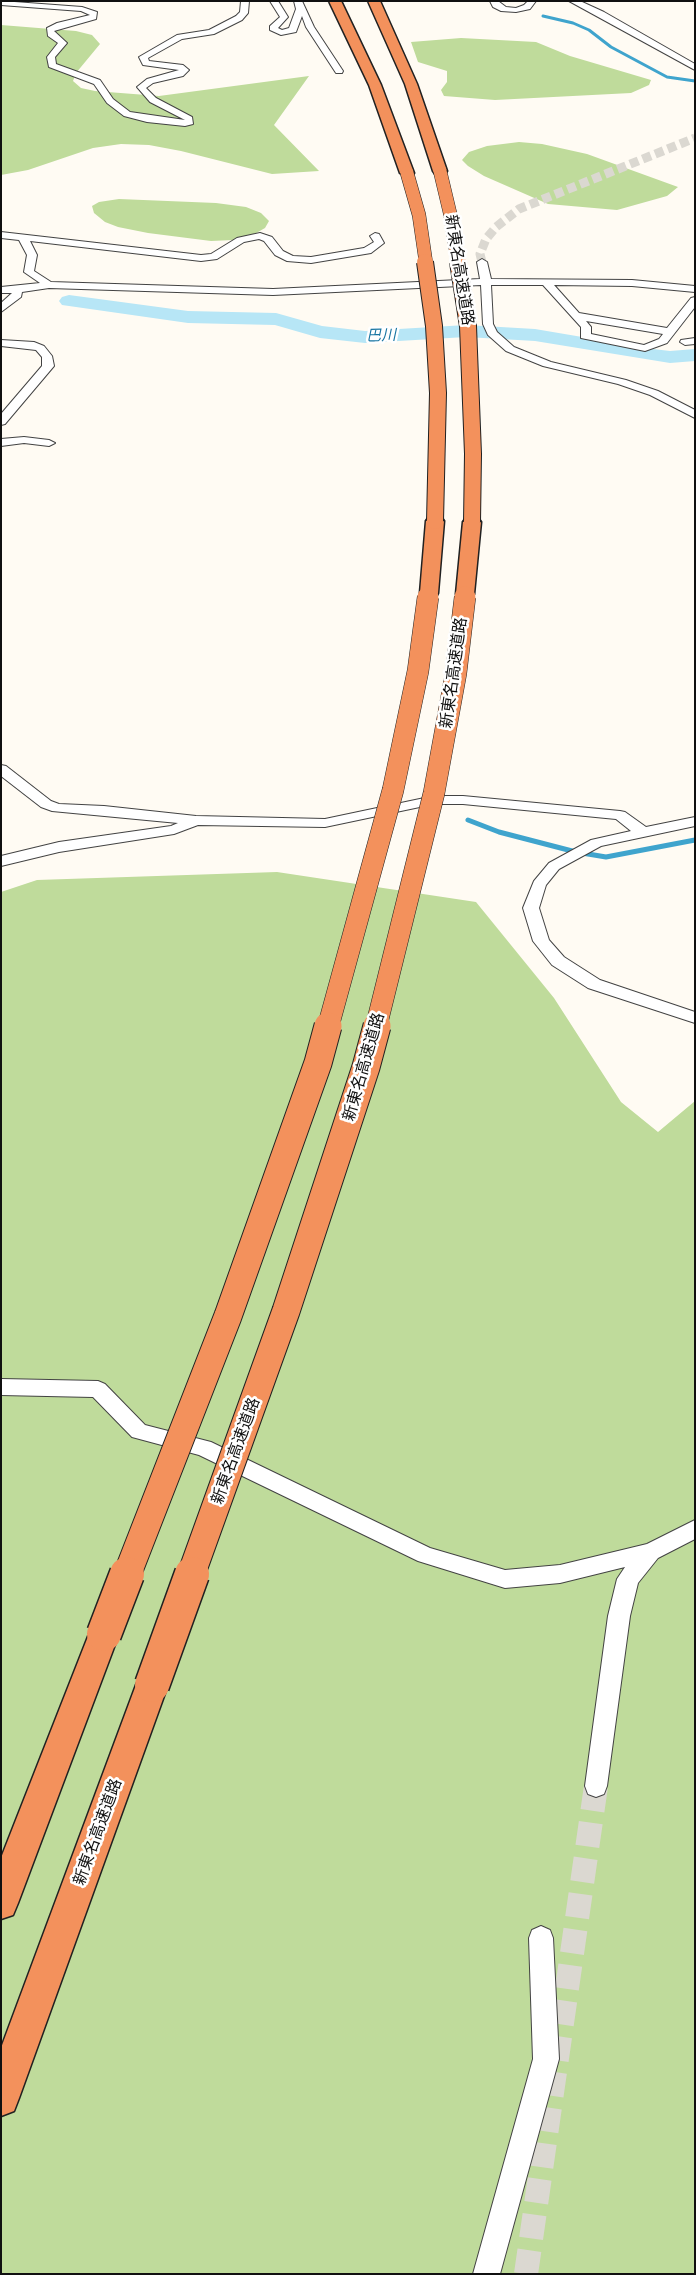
<!DOCTYPE html>
<html>
<head>
<meta charset="utf-8">
<style>
  body { margin:0 }
  #map { position:relative; width:696px; height:2275px; overflow:hidden; background:#fffbf3; font-family:Lora,serif }
  canvas { display:block }
  .frame { position:absolute; inset:0; border:2px solid #101010; pointer-events:none }
</style>
</head>
<body>
<div id="map">
<canvas width="696" height="2275"></canvas>
<div class="frame"></div>
</div>
<script>
const c = document.querySelector('canvas').getContext('2d');
c.lineJoin = 'round';
function fill(path, color) {
  c.fillStyle = color;
  c.fill(path, 'evenodd');
}
function poly(rows) {
  const path = new Path2D();
  for (const r of rows) {
    path.moveTo(r[0], r[1]);
    for (let i = 2; i < r.length; i += 2) path.lineTo(r[i], r[i + 1]);
  }
  return path;
}
function stroke(path, color, width, dash) {
  c.strokeStyle = color;
  c.lineWidth = width;
  c.lineCap = dash ? 'butt' : 'round';
  c.setLineDash(dash || []);
  c.stroke(path);
}
function write(font, color, halo, rows, align = 'center') {
  c.font = font + ' Lora,"Noto Sans JP",serif';
  c.lineWidth = 5;
  c.setLineDash([]);
  c.textBaseline = 'middle';
  c.strokeStyle = halo;
  c.fillStyle = color;
  for (const [text, x, y, turn = 0] of rows) {
    c.save();
    c.translate(x, y);
    c.rotate((+turn || 0) * Math.PI / 180);
    c.textAlign = isNaN(turn) ? turn : align;
    if (halo) c.strokeText(text, 0, 0);
    c.fillText(text, 0, 0);
    c.restore();
  }
}
const forest = poly([
  [1,25,76,31,92,35,100,44,76,73,73,81,81,88,95,91,159,96,309,76,274,125,319,171,272,174,181,151,149,145,121,144,93,148,28,170,1,175],
  [461,38,536,42,570,56,651,80,649,85,631,93,495,100,444,96,441,90,447,82,447,71,418,62,411,42],
  [519,142,542,144,587,154,678,187,667,196,617,210,548,204,484,176,468,166,462,160,469,152,487,146],
  [119,199,216,203,246,207,261,213,269,221,265,228,251,236,233,240,211,241,148,233,118,227,105,222,94,213,92,206,99,202],
  [277,872,476,902,554,998,621,1102,658,1132,695,1101,695,2274,1,2274,1,892,37,880]
]);
const streamFar1 = poly([
  [543,16,573,23,589,30,611,47,667,77,695,81]
]);
const stream = poly([
  [468,820,499,832,576,852,606,857,695,840]
]);
const river = poly([
  [69,295,188,311,276,313,322,326,365,331,466,325,535,329,653,349,670,351,695,349,695,361,670,363,535,341,466,337,365,343,320,338,275,325,188,323,62,305,59,301,62,297,69,295]
]);
const minorTunnelFar1 = poly([
  [482,262,480,254,486,239,496,227,519,209,695,138]
]);
const minorTunnel = poly([
  [526,2274,596,1786]
]);
const minor = poly([
  [1,1,82,7,97,12,96,19,54,31,67,43,55,57,56,64,100,80,113,99,130,112,185,120,150,102,137,87,147,79,179,70,143,65,139,57,177,35,209,30,236,16,240,12,241,1,249,1,248,13,242,20,214,34,182,39,148,58,149,61,183,65,189,70,183,76,153,83,146,88,156,98,192,117,193,124,185,126,147,122,124,116,107,103,94,84,49,67,47,57,58,43,48,36,47,28,57,23,90,15,81,11,1,5,1,1],
  [270,1,278,1,288,17,278,28,282,30,289,28,296,9,294,1,302,1,314,27,343,71,342,73,336,73,306,27,302,16,296,32,281,35,270,30,270,26,280,17,270,1],
  [490,1,498,1,506,7,516,8,524,5,528,1,536,1,530,9,516,12,501,11,493,7,490,1],
  [569,1,580,1,604,12,695,64,695,70,569,1],
  [1,232,201,255,211,254,237,238,260,233,272,237,283,251,293,256,311,257,364,248,374,242,370,236,375,233,379,234,384,243,371,253,311,263,287,261,275,255,264,241,259,239,244,242,217,259,201,261,30,241,37,255,34,271,51,282,273,289,480,279,477,262,482,259,487,262,491,279,632,280,695,286,695,292,632,286,554,285,579,313,667,328,691,298,695,297,695,307,667,343,645,351,581,338,581,327,543,285,491,285,493,324,497,332,514,347,551,362,626,380,658,391,695,410,695,418,650,395,618,384,543,366,506,351,488,335,483,324,481,285,273,295,49,288,22,292,21,297,1,312,1,303,12,293,1,293,1,287,40,283,24,272,27,255,19,240,1,238,1,232],
  [586,321,663,334,659,339,644,345,591,334,591,327,586,321],
  [695,338,695,344,685,345,680,342,681,340,695,338],
  [1,340,34,342,44,346,52,356,54,366,5,424,1,425,1,414,42,366,42,357,36,350,1,346,1,340],
  [24,437,49,440,55,443,49,446,24,443,1,446,1,439,24,437],
  [1,765,6,766,51,801,59,804,104,806,196,816,325,819,434,796,463,796,620,811,625,812,646,827,695,817,695,826,601,846,559,869,546,885,539,908,549,940,564,957,600,980,695,1012,695,1023,588,988,552,965,533,941,523,908,534,881,549,863,591,840,631,831,616,819,463,804,434,804,325,827,198,825,174,834,59,852,1,866,1,856,59,842,171,826,178,823,52,811,41,807,1,776,1,765],
  [1,1379,98,1381,105,1384,145,1425,211,1442,430,1548,505,1570,560,1565,647,1544,695,1520,695,1539,658,1558,638,1583,630,1616,607,1786,604,1794,596,1797,588,1794,585,1786,608,1616,617,1579,625,1567,560,1583,505,1588,418,1561,199,1455,132,1437,93,1397,1,1395,1,1379],
  [541,1926,550,1930,553,1938,559,2059,500,2274,473,2274,533,2059,529,1938,532,1930,541,1926]
]);
const highway = poly([
  [329,1,341,1,381,85,414,173,412,176,407,177,400,173,369,85,329,1],
  [368,1,380,1,417,84,447,171,445,174,435,174,433,171,405,84,368,1],
  [435,516,441,517,444,521,438,593,436,597,429,599,422,597,420,593,426,521,429,517,435,516],
  [472,517,478,518,481,522,474,594,472,598,465,600,458,598,456,594,463,522,466,518,472,517],
  [104,1620,115,1624,119,1634,18,1903,13,1915,1,1919,1,1858,89,1634,93,1624,104,1620],
  [152,1671,163,1675,168,1685,19,2098,14,2111,1,2116,1,2048,136,1685,141,1675,152,1671]
]);
const highwayBridgeFar4 = poly([
  [440,171,450,213,458,263],
  [407,173,419,215,426,263]
]);
const highwayBridgeFar3 = poly([
  [425,262,434,326,438,393,435,521],
  [458,262,468,326,473,454,472,522],
  [428,599,429,593],
  [464,599,465,594]
]);
const highwayBridgeFar2 = poly([
  [328,1027,393,790,418,671,428,597],
  [376,1027,434,793,456,673,465,597]
]);
const highwayBridgeFar1 = poly([
  [127,1575,228,1316,318,1063,328,1026],
  [191,1575,286,1311,366,1067,377,1026]
]);
const highwayBridge = poly([
  [104,1634,127,1574],
  [152,1685,192,1574]
]);
const farWaternames = [
  ["巴川",381,336,-2]
];
const streetNames = [
  ["新東名高速道路",459,270,81],
  ["新東名高速道路",454,673,-82],
  ["新東名高速道路",364,1067,-74],
  ["新東名高速道路",236,1451,-70],
  ["新東名高速道路",98,1832,-70]
];
fill(forest, '#bfdb9b');
stroke(streamFar1, '#3fa4cd', 3);
stroke(stream, '#3fa4cd', 5);
fill(river, '#b7e6f6');
stroke(minorTunnelFar1, '#dbd8d1', 9, [9, 4.5]);
stroke(minorTunnel, '#dbd8d1', 24, [24, 12]);
stroke(minor, '#434343', 2);
stroke(highway, '#212121', 3);
fill(minor, '#fff');
fill(highway, '#f3915c');
stroke(highwayBridgeFar4, '#212121', 14, []);
stroke(highwayBridgeFar3, '#212121', 18, []);
stroke(highwayBridgeFar2, '#212121', 22, []);
stroke(highwayBridgeFar1, '#212121', 29, []);
stroke(highwayBridge, '#212121', 37, []);
stroke(highwayBridgeFar4, '#f3915c', 13);
stroke(highwayBridgeFar3, '#f3915c', 16);
stroke(highwayBridgeFar2, '#f3915c', 21);
stroke(highwayBridgeFar1, '#f3915c', 27);
stroke(highwayBridge, '#f3915c', 34);
write('italic 15px', '#1875a2', '#fff', farWaternames);
write('16px', '#101010', '#fff', streetNames);
</script>
</body>
</html>
